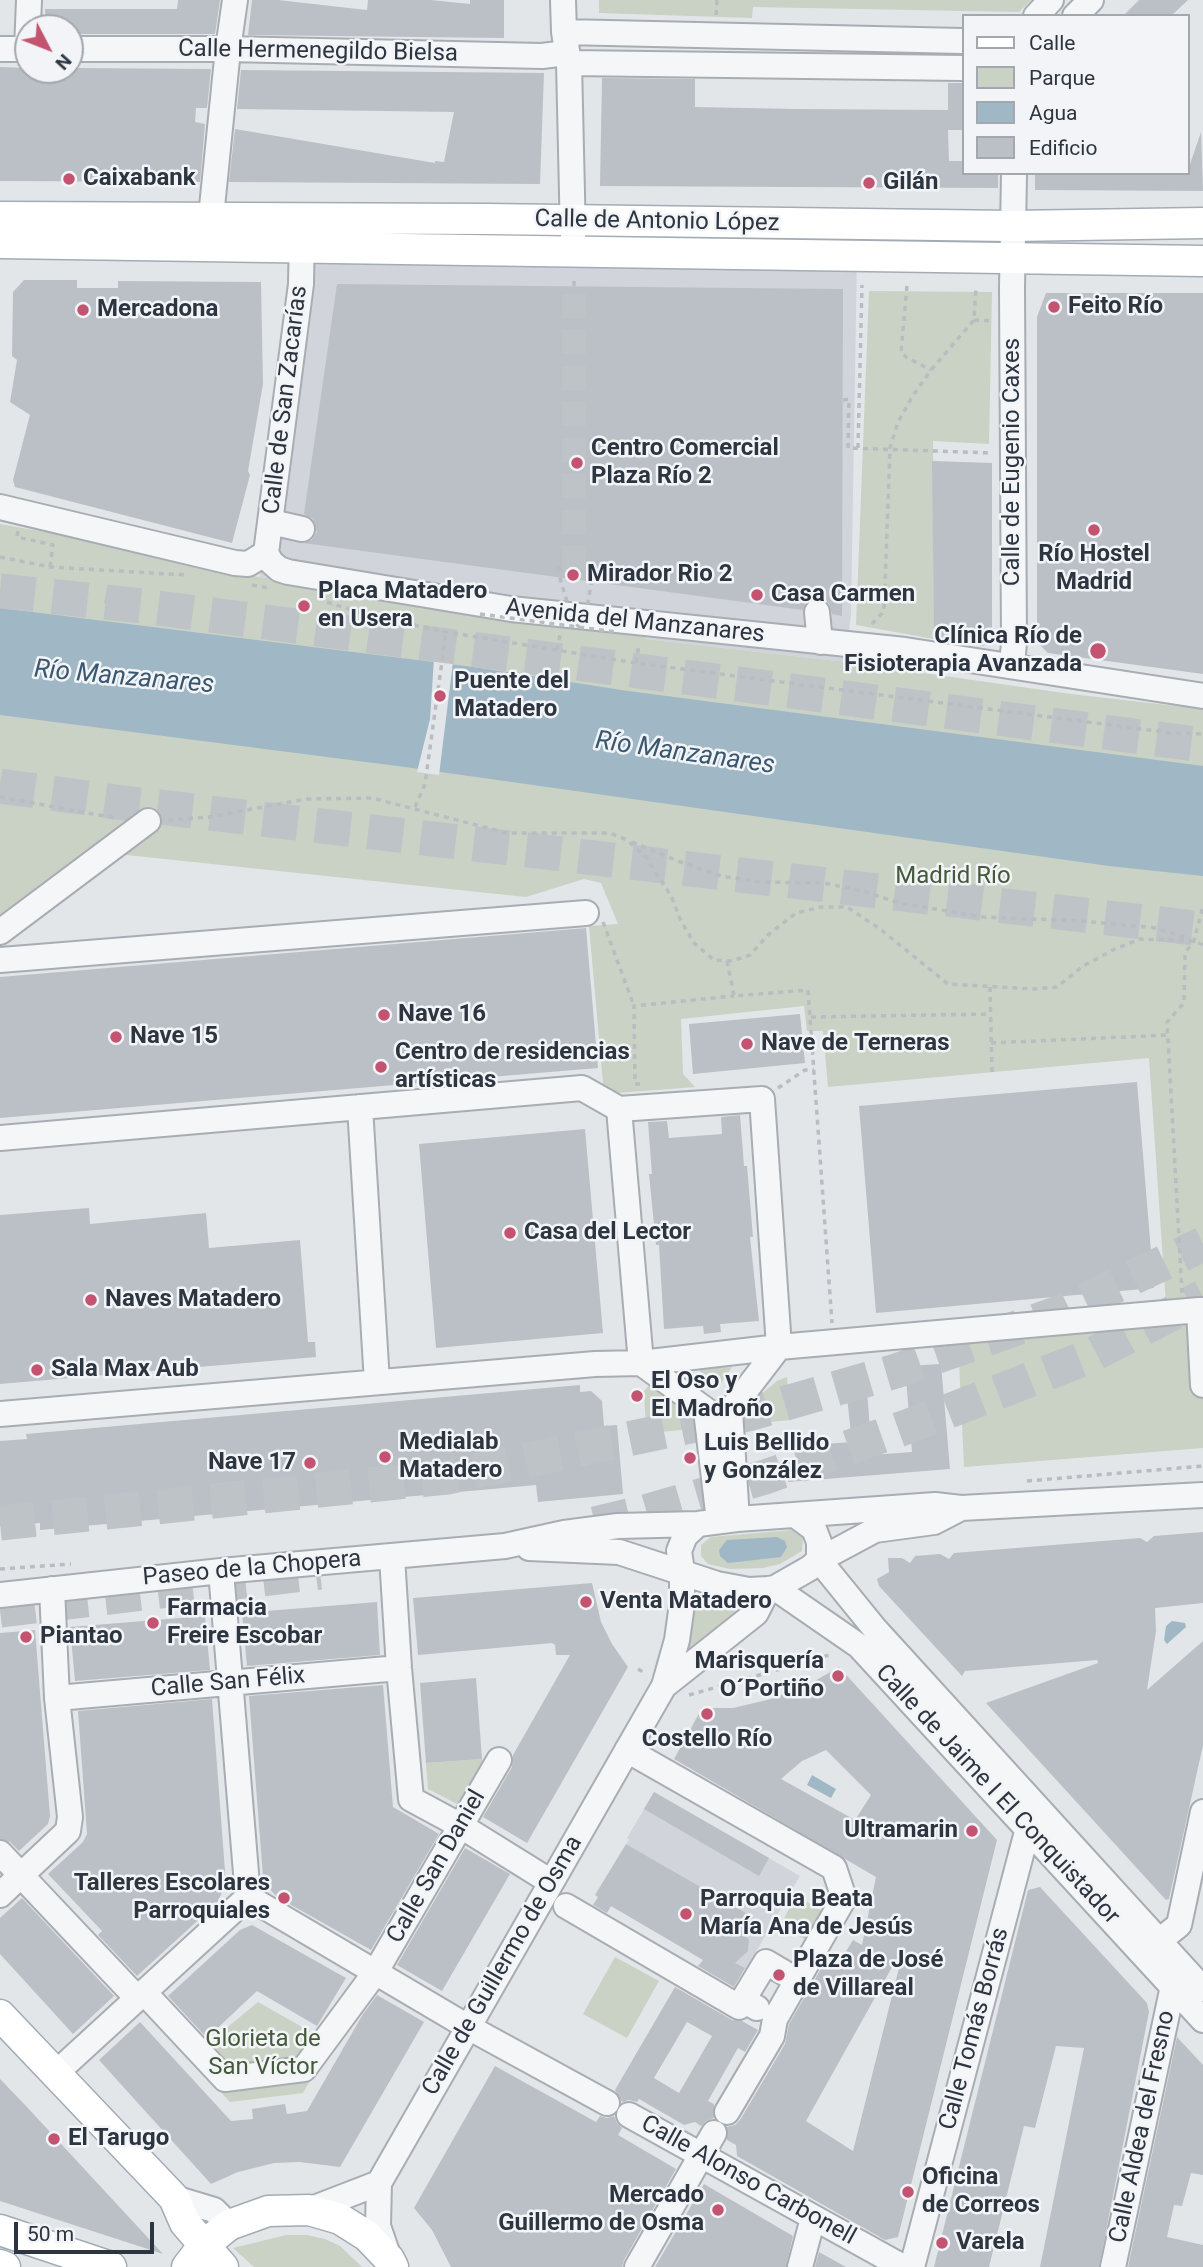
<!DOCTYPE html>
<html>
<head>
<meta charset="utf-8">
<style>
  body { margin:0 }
  #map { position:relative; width:1203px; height:2267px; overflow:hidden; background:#e2e6e9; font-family:Roboto,sans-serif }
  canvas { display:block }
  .legend { position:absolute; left:962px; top:14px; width:228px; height:161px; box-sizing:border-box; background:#f2f4f7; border:2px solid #a3a8ae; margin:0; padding:9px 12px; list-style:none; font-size:21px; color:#2c3540 }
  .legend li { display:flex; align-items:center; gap:14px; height:35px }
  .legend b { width:35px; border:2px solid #a3a8ae }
  .north { position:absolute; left:14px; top:14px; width:70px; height:70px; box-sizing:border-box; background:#f2f4f7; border:2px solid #a3a8ae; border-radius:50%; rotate:132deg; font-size:19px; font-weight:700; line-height:28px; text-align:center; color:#2c3540 }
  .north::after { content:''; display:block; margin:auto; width:24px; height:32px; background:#c35370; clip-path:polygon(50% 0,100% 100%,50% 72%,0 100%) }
  .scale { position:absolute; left:14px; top:2222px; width:140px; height:32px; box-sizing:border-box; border:4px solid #2c3540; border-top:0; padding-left:9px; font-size:21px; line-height:24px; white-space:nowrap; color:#2c3540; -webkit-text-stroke:5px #f2f4f7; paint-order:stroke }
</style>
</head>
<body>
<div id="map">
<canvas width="1203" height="2267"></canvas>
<ul class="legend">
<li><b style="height:9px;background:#fff"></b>Calle</li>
<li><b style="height:19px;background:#c9d2c4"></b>Parque</li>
<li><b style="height:19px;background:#a0b7c6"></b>Agua</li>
<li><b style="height:19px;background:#bac0c6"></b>Edificio</li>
</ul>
<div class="north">N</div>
<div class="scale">50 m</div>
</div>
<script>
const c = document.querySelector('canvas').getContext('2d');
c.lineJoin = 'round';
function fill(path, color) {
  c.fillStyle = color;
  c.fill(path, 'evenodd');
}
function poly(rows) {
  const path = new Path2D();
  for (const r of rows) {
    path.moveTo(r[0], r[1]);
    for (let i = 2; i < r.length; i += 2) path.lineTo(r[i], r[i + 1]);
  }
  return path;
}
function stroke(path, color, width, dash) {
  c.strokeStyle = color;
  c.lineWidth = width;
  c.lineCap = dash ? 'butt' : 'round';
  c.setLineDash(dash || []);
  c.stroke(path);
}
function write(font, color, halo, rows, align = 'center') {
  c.font = font + ' Roboto,sans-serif';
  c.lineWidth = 5;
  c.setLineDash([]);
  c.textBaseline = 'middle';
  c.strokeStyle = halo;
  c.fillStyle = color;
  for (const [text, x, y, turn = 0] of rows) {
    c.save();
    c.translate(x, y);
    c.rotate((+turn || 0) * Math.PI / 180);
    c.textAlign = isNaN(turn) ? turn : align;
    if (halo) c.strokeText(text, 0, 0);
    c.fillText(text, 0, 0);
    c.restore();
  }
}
const built = poly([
  [303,247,857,256,851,613,846,662,645,639,646,631,259,577,266,553],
  [654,1792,800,1876,746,1969,729,1960,748,1951,749,1940,744,1933,753,1917,626,1844,629,1840,627,1838]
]);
const green = poly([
  [599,0,1031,0,1019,12,753,7,752,18,599,13],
  [869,291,992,292,989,444,933,441,934,639,856,625],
  [0,524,102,542,259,577,646,630,645,639,846,662,1071,694,1203,709,1203,1448,964,1467,957,1319,1166,1304,1149,1058,828,1087,823,1031,807,1031,804,1006,681,1019,683,1074,695,1087,604,1094,589,926,618,924,601,883,584,879,526,897,117,854,0,918],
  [732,1367,717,1389,698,1369],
  [787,1377,790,1420,748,1424,749,1414,758,1397,777,1381],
  [650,1384,656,1385,695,1426,692,1429,649,1433,646,1430,644,1391],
  [792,1530,803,1538,802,1551,780,1564,763,1568,730,1569,708,1564,701,1556,701,1545,711,1537],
  [712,1592,748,1603,689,1656,686,1654,696,1601,702,1593],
  [482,1759,484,1769,461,1806,428,1789,426,1763],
  [796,1896,826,1913,810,1942,780,1926],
  [615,1957,659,1981,627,2038,583,2014],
  [258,2002,332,2044,303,2093,230,2102,189,2059],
  [286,2235,307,2235,325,2239,340,2246,362,2267,254,2267,233,2248]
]);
const water = poly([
  [0,608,473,667,628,691,1203,766,1203,876,1109,866,405,767,0,715],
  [777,1537,785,1541,787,1547,781,1557,728,1563,720,1556,719,1550,727,1540],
  [1172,1621,1185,1623,1186,1627,1167,1644,1164,1640,1166,1626],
  [812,1775,836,1789,831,1798,807,1785]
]);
const pier = poly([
  [434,659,453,662,439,775,417,772,430,719]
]);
const building = poly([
  [178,0,220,0,215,34,70,34,70,28,46,28,45,9,177,9],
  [252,0,278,0,367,10,368,0,431,0,470,4,470,0,504,0,504,38,248,35],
  [1139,0,1188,0,1171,16,1123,16],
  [0,67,28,68,28,70,70,70,70,68,211,69,207,108,196,108,195,122,205,124,200,182,0,181],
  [241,70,544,73,540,184,229,182,235,129,435,163,435,161,444,162,454,112,237,109],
  [602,78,695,79,695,107,797,109,948,110,948,83,963,83,963,130,948,130,949,161,963,161,963,173,998,173,998,188,600,186],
  [1201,132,1203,191,1035,190,1035,173,1187,173],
  [24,280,77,280,77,288,118,288,118,281,261,282,263,384,248,471,250,475,232,543,15,487,13,480,30,415,10,402,17,360,12,356,13,292],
  [337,284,843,289,842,616,832,614,829,603,816,597,808,600,803,610,303,543,312,540,317,532,313,519,304,514],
  [1046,293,1203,293,1203,674,1048,653,1037,642,1037,317],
  [932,461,992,463,992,639,983,646,934,639],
  [107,589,138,593,135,607,104,603],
  [586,928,598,1068,0,1118,0,977],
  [800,1014,805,1063,693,1074,689,1024],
  [1137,1082,1154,1288,876,1313,859,1106],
  [740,1115,744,1166,747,1166,753,1237,750,1237,759,1321,720,1324,721,1332,704,1334,703,1326,664,1329,659,1245,656,1245,649,1174,652,1174,648,1122,667,1121,669,1138,722,1134,721,1117],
  [585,1129,603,1333,436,1348,419,1144],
  [89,1208,90,1224,206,1213,209,1248,300,1240,308,1342,315,1342,316,1357,0,1384,0,1215],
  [941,1364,950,1469,788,1482,787,1461,814,1459,813,1445,852,1442,845,1380,866,1378,872,1455,912,1452,905,1366],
  [580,1385,580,1392,591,1391,602,1401,604,1426,617,1425,623,1494,538,1502,536,1485,40,1530,40,1523,0,1526,0,1441,27,1439,26,1434],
  [1203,1532,1203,1603,1155,1608,1156,1631,1147,1690,1203,1641,1203,1745,1169,1899,1166,1900,986,1703,1098,1663,1097,1660,965,1671,962,1676,879,1586,877,1579,889,1572,888,1558,902,1558,910,1563,915,1556,940,1554,949,1559,954,1553,1140,1538,1147,1542,1154,1536],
  [592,1583,601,1622,612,1644,628,1667,527,1843,483,1817,512,1767,513,1755,570,1655,556,1655,555,1645,552,1643,418,1655,413,1598],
  [377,1602,380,1655,247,1666,242,1613],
  [205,1616,210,1670,75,1681,70,1627],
  [35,1630,50,1816,48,1824,19,1851,10,1842,0,1839,0,1633],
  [839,1667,997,1840,898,2237,885,2240,737,2156,736,2145,727,2140,727,2127,735,2125,740,2120,785,2044,789,2024,826,1960,837,1966,853,1940,862,1945,876,1877,674,1759,702,1708,733,1708,771,1699,813,1682],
  [826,1750,871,1795,855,1820,781,1779,802,1761],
  [901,1951,903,1952,853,2151,806,2121],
  [476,1678,482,1759,426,1763,420,1683],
  [383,1685,393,1807,439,1834,371,1950,277,1897,266,1885,263,1877,249,1696],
  [212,1699,226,1884,217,1903,137,1976,98,1935,102,1931,48,1874,83,1842,87,1834,78,1711],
  [654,1792,769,1858,759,1876,644,1809],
  [626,1844,753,1917,744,1933,749,1940,748,1951,735,1963,745,1968,734,1987,698,1966,703,1960,611,1906,607,1913,593,1905,598,1897,595,1895],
  [465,1848,510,1874,442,1991,397,1965],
  [1040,1887,1147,2003,1149,2012,1099,2267,1040,2267,1084,2048,1056,2046,1035,2128,1024,2126,989,2267,934,2267,1028,1890],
  [22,1898,114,1996,73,2034,0,1954,0,1918],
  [252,1925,346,1978,317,2026,257,1991,207,2038,168,1996,240,1930],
  [675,1987,732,2020,742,2021,758,2030,745,2052,738,2048,708,2101,714,2104,714,2118,706,2121,701,2126,695,2122,684,2125,639,2099,637,2102,629,2100,622,2102,615,2090],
  [687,2022,712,2036,679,2093,654,2078],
  [377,1995,424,2022,340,2167,300,2162,274,2163,238,2172,211,2184,99,2060,140,2022,231,2121,253,2119,252,2109,285,2104,287,2114,307,2111,363,2014],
  [1177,2037,1203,2065,1203,2175,1191,2173,1182,2206,1174,2205,1167,2237,1203,2245,1203,2267,1128,2267],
  [495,2066,596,2122,600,2116,607,2118,614,2116,617,2123,622,2128,618,2135,676,2169,624,2260,622,2267,451,2267,432,2230,414,2208],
  [0,2079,26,2106,163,2254,0,2201],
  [704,2184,793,2236,786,2267,655,2267],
  [819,2252,846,2267,815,2267]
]);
const minorTunnel = poly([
  [574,570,574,286]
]);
const highwayTunnel = poly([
  [0,591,143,606,1203,745],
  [0,786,116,802,1203,929],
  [0,1523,447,1477,752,1413,896,1371,1056,1314,1203,1244],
  [595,1524,645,1512,765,1477,923,1421,1088,1357,1203,1297],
  [0,1610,320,1572]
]);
const path = poly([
  [716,15,717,0],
  [574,286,574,279],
  [907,286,901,352,906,357,931,370],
  [974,320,993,321],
  [843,400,849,399,848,448,992,453],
  [858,448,862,285],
  [18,531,17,537,53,545,50,567],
  [0,557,50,567,186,575],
  [557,568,593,573],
  [252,585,269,588],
  [327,602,367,615,446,632,636,663,1172,733,1203,734],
  [872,624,884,611,890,448,898,422,912,397,931,370,974,320,976,287],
  [557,650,560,635],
  [636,663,639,644],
  [0,797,115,818],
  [415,807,425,784,446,632],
  [168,820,209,817,306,799,372,798,507,833,610,833,627,840,646,857,671,896,681,921,694,943,714,960,732,961,750,955,768,935,796,913,821,907,847,907,880,929,948,984,1033,989,1057,987,1083,966,1115,949,1140,939,1194,941,1203,945],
  [632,842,678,861,721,876,761,882,824,883,863,891,899,903,983,917,1082,921,1156,928,1189,939],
  [603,922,634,1006],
  [727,961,734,996,808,990,832,1323],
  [990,987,992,1072],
  [811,1017,991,1014],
  [991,1043,1168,1035],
  [640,1084,635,1084,634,1006,734,996],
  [778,1088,805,1070,814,1070],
  [1182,1293,1167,1022,1184,1003,1185,953,1194,941,1203,906],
  [1027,1481,1203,1466],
  [0,1569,71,1564],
  [638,1669,645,1673],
  [689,1695,833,1654]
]);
const minor = poly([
  [563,0,564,32,569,63,573,237],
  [1036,16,1051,0],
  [1075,16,1091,0],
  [564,32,963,41],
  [0,49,28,49],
  [27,49,29,0],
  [70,49,228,49,542,56,566,53],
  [569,63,963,68],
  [211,217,228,49,235,0],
  [0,507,235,563,248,564,266,553],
  [271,522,302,529],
  [266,553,271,562,279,569,288,572,511,609,905,650,1203,696],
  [266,553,301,284,302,230],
  [817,612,820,642],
  [1012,666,1014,642,1012,288,1014,173],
  [0,932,148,821],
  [0,960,586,913],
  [360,1107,377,1382],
  [0,1138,582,1088,619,1109],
  [1203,1310,1199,1310,1203,1385],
  [0,1414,595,1364,641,1363,619,1109,762,1099,779,1347,1199,1310],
  [795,1515,814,1529,819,1542,819,1560],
  [719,1521,706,1410,641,1363,779,1347,730,1411,737,1519],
  [529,1548,619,1552,717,1584,749,1590,768,1589,775,1588,810,1568,819,1560,875,1530,934,1522,961,1508],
  [392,1557,399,1668,411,1799,461,1826,551,1882],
  [819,1560,875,1629,1203,1989],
  [221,1571,248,1897],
  [775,1588,859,1646,1203,2020],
  [0,1595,221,1571,505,1546,564,1533,618,1526,698,1524,737,1519,935,1505,961,1508,1203,1495],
  [664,1686,756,1613,768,1589],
  [57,1698,399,1668],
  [627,1750,834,1868,844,1898,775,2019,772,2036,727,2112],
  [0,1853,137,1998],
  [0,1895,68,1831,70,1817,57,1698,52,1589],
  [248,1897,468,2027,607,2103],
  [566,1906,739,2007,743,2000],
  [1159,1941,1179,1925,1203,1812],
  [375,1973,499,1760],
  [153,2002,225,2079,304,2069,369,1981],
  [757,2008,743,2000,766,1962,798,1981],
  [56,2073,248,1897],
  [629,2115,903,2267],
  [174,2198,214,2210,229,2225],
  [309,2210,379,2183],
  [389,2258,378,2226,379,2183,664,1686,677,1640,682,1604,682,1571,679,1551,685,1536,698,1524],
  [637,2267,714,2133],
  [800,2267,813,2218],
  [912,2267,1028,1828,1026,1817],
  [1113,2267,1173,1986]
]);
const major = poly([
  [0,217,487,219,1012,226,1203,223],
  [0,243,1203,261],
  [0,2015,174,2198,185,2223,223,2267],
  [0,2230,111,2267],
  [0,2265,5,2267],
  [187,2267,204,2245,229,2225,268,2211,309,2210,340,2219,367,2236,389,2259,393,2267]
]);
const pathBridge = poly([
  [557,568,572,619,580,628,585,619,593,573],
  [480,614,616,632]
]);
const markers = [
  [69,179,7,"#c35370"],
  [869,183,7,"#c35370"],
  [1054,307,7,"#c35370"],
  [83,310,7,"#c35370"],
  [577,463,7,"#c35370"],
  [1094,530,7,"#c35370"],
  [573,575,7,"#c35370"],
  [757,595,7,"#c35370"],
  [304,606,7,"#c35370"],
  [1098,651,9,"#c35370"],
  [440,696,7,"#c35370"],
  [384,1015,7,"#c35370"],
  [116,1037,7,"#c35370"],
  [747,1044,7,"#c35370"],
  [381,1067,7,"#c35370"],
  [510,1233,7,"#c35370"],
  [91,1300,7,"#c35370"],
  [37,1370,7,"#c35370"],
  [637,1396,7,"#c35370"],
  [385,1457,7,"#c35370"],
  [690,1458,7,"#c35370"],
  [310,1463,7,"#c35370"],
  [586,1602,7,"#c35370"],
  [153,1623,7,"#c35370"],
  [26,1637,7,"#c35370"],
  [838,1676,7,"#c35370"],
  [707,1714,7,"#c35370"],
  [972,1831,7,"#c35370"],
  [284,1898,7,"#c35370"],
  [686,1914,7,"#c35370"],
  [779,1975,7,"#c35370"],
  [54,2139,7,"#c35370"],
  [908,2192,7,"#c35370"],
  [718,2210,7,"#c35370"],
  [942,2243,7,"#c35370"]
];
const streetNames = [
  ["Calle Hermenegildo Bielsa",318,52,1],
  ["Calle de Antonio López",657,222,1],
  ["Calle de San Zacarías",286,400,-83],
  ["Calle de Eugenio Caxes",1013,462,-90],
  ["Avenida del Manzanares",635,622,6],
  ["Paseo de la Chopera",252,1569,-5],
  ["Calle San Félix",228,1683,-5],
  ["Calle de Jaime I El Conquistador",997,1795,47],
  ["Calle San Daniel",437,1867,-60],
  ["Calle de Guillermo de Osma",503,1966,-60],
  ["Calle Tomás Borrás",975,2029,-75],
  ["Calle Aldea del Fresno",1143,2127,-78],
  ["Calle Alonso Carbonell",748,2181,29]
];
const poiNames = [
  ["Caixabank",83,179],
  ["Gilán",883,183],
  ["Feito Río",1068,307],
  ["Mercadona",97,310],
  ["Centro Comercial",591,449],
  ["Plaza Río 2",591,477],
  ["Río Hostel",1094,555,"center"],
  ["Madrid",1094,583,"center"],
  ["Mirador Rio 2",587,575],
  ["Placa Matadero",318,592],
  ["en Usera",318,620],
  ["Casa Carmen",771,595],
  ["Clínica Río de",1082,637,"right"],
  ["Fisioterapia Avanzada",1082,665,"right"],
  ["Puente del",454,682],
  ["Matadero",454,710],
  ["Nave 16",398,1015],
  ["Nave 15",130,1037],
  ["Nave de Terneras",761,1044],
  ["Centro de residencias",395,1053],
  ["artísticas",395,1081],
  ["Casa del Lector",524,1233],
  ["Naves Matadero",105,1300],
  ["Sala Max Aub",51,1370],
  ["El Oso y",651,1382],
  ["El Madroño",651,1410],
  ["Medialab",399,1443],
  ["Matadero",399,1471],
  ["Luis Bellido",704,1444],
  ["y González",704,1472],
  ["Nave 17",296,1463,"right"],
  ["Venta Matadero",600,1602],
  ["Farmacia",167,1609],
  ["Freire Escobar",167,1637],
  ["Piantao",40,1637],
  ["Marisquería",824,1662,"right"],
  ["O´Portiño",824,1690,"right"],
  ["Costello Río",707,1740,"center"],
  ["Ultramarin",958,1831,"right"],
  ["Talleres Escolares",270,1884,"right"],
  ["Parroquiales",270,1912,"right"],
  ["Parroquia Beata",700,1900],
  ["María Ana de Jesús",700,1928],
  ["Plaza de José",793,1961],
  ["de Villareal",793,1989],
  ["El Tarugo",68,2139],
  ["Oficina",922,2178],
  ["de Correos",922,2206],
  ["Mercado",704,2196,"right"],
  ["Guillermo de Osma",704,2224,"right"],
  ["Varela",956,2243]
];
const parkNames = [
  ["Madrid Río",953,877],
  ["Glorieta de",263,2040],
  ["San Víctor",263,2068]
];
const waterNames = [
  ["Río Manzanares",124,678,5],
  ["Río Manzanares",685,754,8]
];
fill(built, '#d1d5db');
fill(green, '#c9d2c4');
fill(water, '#a0b7c6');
fill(pier, '#e2e6e9');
fill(building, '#bac0c6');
stroke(minorTunnel, '#bec3c7', 24, [24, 12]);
stroke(highwayTunnel, '#bec3c7', 35, [35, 18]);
stroke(minor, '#a8adb3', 28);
stroke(major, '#a3acb4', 33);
stroke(path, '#b9bcc1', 3.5, [5, 5]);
stroke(minor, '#f5f6f8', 24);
stroke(major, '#fff', 30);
stroke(pathBridge, '#b9bcc1', 3.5, [5, 5]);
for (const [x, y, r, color] of markers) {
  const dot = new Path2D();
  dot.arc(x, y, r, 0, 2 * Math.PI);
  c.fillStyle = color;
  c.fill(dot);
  stroke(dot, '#f2f4f7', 2.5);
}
write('24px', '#2c3540', '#f2f4f7', streetNames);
write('bold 24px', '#2c3540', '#f2f4f7', poiNames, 'left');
write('24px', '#445a3a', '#f2f4f7', parkNames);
write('italic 26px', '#395870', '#f2f4f7', waterNames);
</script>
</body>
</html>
